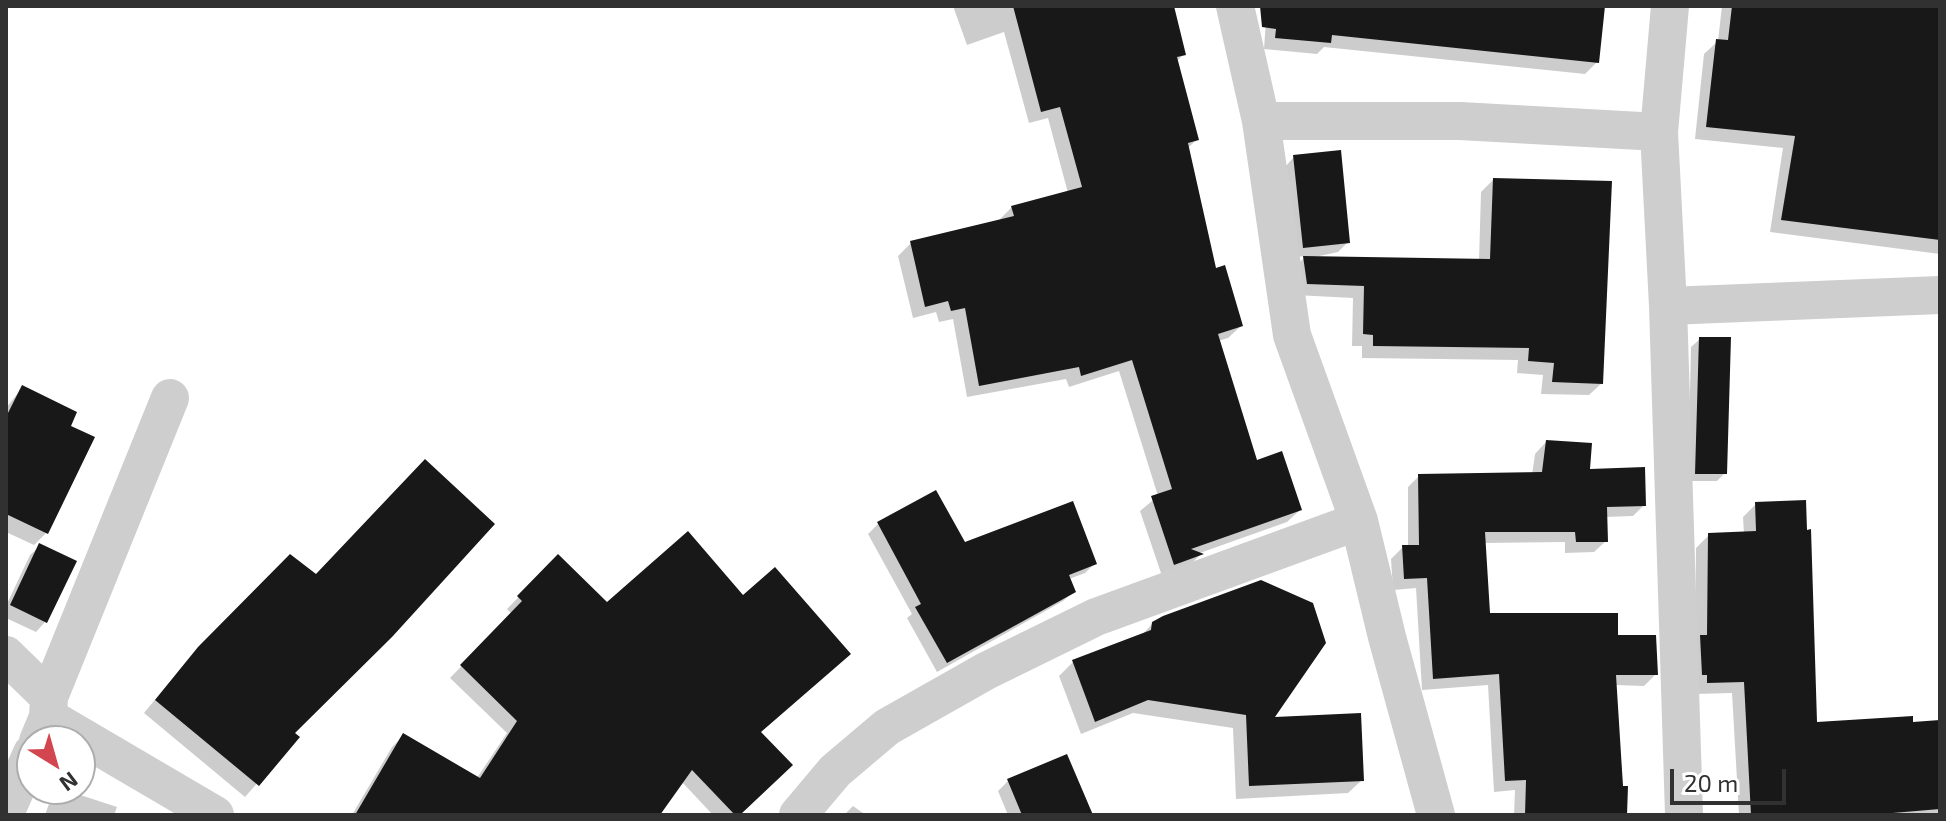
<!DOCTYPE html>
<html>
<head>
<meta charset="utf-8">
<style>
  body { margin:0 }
  #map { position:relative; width:1946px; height:821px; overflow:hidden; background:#fff; font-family:"Exo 2",sans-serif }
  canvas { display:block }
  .frame { position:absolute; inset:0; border:8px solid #313131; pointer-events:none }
  .north { position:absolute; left:16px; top:725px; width:80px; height:80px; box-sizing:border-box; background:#fff; border:2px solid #adadad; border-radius:50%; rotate:143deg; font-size:22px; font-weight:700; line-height:32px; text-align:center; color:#313131 }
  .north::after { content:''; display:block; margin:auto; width:28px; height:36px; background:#d4464f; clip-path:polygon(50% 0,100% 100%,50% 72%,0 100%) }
  .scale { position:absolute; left:1670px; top:769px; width:116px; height:36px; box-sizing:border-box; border:4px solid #313131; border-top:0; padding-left:10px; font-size:24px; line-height:28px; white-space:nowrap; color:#313131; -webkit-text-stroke:6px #fff; paint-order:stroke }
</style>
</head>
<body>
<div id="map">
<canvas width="1946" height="821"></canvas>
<div class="frame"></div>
<div class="north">N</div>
<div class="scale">20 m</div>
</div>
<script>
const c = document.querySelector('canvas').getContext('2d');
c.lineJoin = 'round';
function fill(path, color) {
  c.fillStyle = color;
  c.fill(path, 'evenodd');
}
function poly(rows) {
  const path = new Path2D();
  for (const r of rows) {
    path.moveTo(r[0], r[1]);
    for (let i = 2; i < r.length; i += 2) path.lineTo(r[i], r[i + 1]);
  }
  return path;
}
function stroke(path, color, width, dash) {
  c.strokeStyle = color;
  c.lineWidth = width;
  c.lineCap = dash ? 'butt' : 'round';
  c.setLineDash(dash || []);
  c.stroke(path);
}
const shadow = poly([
  [953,6,1172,6,1184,54,1176,62,1197,139,1188,148,1215,270,1241,326,1228,338,1218,341,1256,462,1300,510,1287,522,1197,554,1200,555,1189,566,1162,576,1140,511,1158,496,1119,371,1069,387,1066,379,967,397,953,319,939,322,936,312,913,318,898,256,911,243,999,220,1012,207,1068,193,1048,118,1029,123,1004,32,967,45],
  [1267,6,1603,6,1597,62,1585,74,1324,47,1317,54,1264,49],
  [1722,6,1940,6,1940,254,1770,232,1783,148,1695,139,1704,54,1718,41],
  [1294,157,1348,242,1338,252,1310,258,1479,261,1481,192,1493,180,1602,383,1589,395,1541,394,1543,375,1517,373,1518,360,1362,358,1362,346,1352,346,1353,298,1295,295,1292,270,1306,256,1294,257,1285,167],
  [1700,339,1725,473,1717,481,1688,481,1691,347],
  [22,388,69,427,46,533,34,545,6,532,6,408],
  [1546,442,1644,505,1633,516,1605,517,1606,541,1594,552,1565,553,1565,542,1483,543,1488,615,1616,637,1656,674,1644,686,1615,685,1625,815,1514,815,1515,790,1494,792,1488,685,1422,690,1416,588,1393,590,1391,559,1403,547,1408,547,1408,487,1419,476,1532,475,1535,454],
  [935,493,964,545,1094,564,1085,573,1069,579,1073,592,1063,601,937,672,907,618,912,614,868,534,878,524],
  [1756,504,1815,724,1940,722,1940,815,1739,815,1732,693,1695,694,1696,548,1709,535,1744,534,1743,517],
  [40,546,45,622,36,632,6,618,6,606,30,555],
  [558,557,607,605,759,733,738,815,713,815,681,781,657,815,352,815,392,747,403,736,477,778,507,733,450,678,512,614,507,609],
  [316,576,292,733,297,738,245,797,144,713,186,662],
  [1153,623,1271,719,1362,780,1348,793,1236,799,1233,728,1133,713,1081,734,1059,676,1073,662,1140,637],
  [1066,756,1091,815,1008,815,998,791,1008,781],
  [62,789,117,807,114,815,45,815,50,801],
  [853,806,866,815,844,815]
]);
const building = poly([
  [1013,6,1174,6,1186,55,1177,57,1199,140,1188,143,1216,268,1225,265,1243,326,1218,334,1257,460,1282,451,1302,510,1191,549,1204,554,1174,565,1151,496,1172,489,1132,360,1081,376,1079,367,979,386,965,308,951,311,948,301,925,307,910,241,1014,216,1011,206,1082,187,1060,107,1041,112],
  [1260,6,1605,6,1599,63,1332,35,1331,43,1275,38,1276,29,1262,27],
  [1732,6,1940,6,1940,240,1781,220,1795,136,1706,127,1716,39,1728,40],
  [1341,150,1350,243,1303,248,1293,155],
  [1493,178,1612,181,1603,384,1552,382,1554,363,1528,361,1529,348,1373,346,1373,335,1363,334,1364,286,1307,284,1303,256,1490,259],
  [1699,337,1731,337,1727,474,1695,474],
  [22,385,77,412,71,426,95,437,48,534,6,514,6,417],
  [1546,440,1592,443,1590,469,1645,467,1646,506,1607,507,1608,542,1576,542,1575,532,1485,532,1490,613,1618,613,1618,635,1656,635,1658,675,1616,675,1623,786,1628,786,1627,815,1525,815,1526,780,1505,781,1499,674,1433,679,1427,578,1404,579,1402,545,1419,545,1418,474,1542,472],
  [425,459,495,524,392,637,295,733,300,737,259,786,155,700,198,647,290,554,316,574],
  [936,490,965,542,1073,501,1097,564,1069,575,1076,592,947,663,915,607,921,604,877,522],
  [1806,500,1807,530,1811,529,1817,722,1913,716,1913,722,1940,720,1940,809,1869,815,1751,815,1744,682,1707,683,1707,675,1702,675,1700,635,1707,635,1708,533,1756,531,1755,502],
  [688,531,743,595,775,567,851,654,761,732,793,765,740,815,735,815,692,770,660,815,355,815,403,733,480,778,517,721,460,665,522,601,517,596,558,554,607,602],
  [39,543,77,561,47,623,10,605],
  [1261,580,1313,603,1326,643,1275,717,1361,713,1364,781,1249,786,1246,715,1148,700,1095,722,1072,660,1151,630,1152,622,1163,616],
  [1067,754,1093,815,1022,815,1007,779]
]);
const minor = poly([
  [1235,6,1261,121,1292,335,1359,521,1387,637,1436,815],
  [1670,6,1659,132,1668,306,1684,815],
  [1261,121,1460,121,1659,132],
  [1668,306,1940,295],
  [6,655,49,697],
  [48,717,215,815],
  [38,741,48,717,49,697,170,398],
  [6,811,32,753],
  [798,815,835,771,887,727,986,671,1096,617,1359,521]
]);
fill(shadow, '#0003');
fill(building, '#181818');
stroke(minor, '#cecece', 38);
</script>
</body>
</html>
